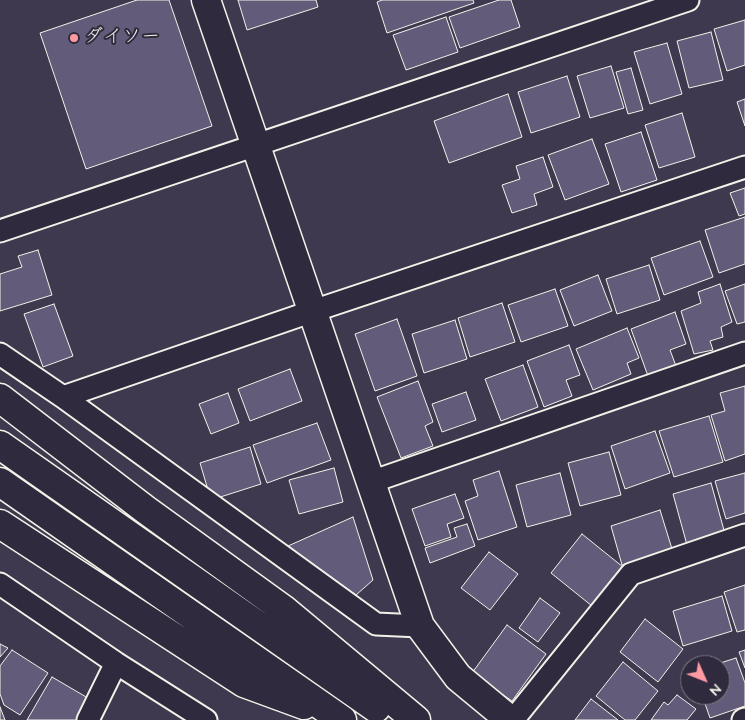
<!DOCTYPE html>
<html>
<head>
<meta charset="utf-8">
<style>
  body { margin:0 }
  #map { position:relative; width:745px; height:720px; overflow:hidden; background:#3e394f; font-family:"Architects Daughter",sans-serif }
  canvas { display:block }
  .north { position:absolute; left:680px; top:655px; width:50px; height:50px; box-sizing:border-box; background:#2f2a3d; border:1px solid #7e7a81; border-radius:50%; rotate:134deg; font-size:14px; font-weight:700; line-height:20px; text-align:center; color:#f4f1e8 }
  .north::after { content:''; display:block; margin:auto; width:18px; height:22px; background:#ff9aa2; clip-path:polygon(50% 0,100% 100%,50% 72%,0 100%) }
</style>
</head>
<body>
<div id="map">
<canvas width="745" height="720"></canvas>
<div class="north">N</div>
</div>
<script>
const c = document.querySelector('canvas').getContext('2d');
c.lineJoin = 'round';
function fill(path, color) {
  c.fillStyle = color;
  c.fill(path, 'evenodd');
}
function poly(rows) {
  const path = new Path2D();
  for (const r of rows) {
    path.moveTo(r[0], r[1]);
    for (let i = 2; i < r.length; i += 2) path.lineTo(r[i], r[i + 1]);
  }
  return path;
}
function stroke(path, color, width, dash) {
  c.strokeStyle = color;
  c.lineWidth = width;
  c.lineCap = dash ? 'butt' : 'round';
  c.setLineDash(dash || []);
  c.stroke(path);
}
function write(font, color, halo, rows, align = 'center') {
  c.font = font + ' "Architects Daughter","Klee One",sans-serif';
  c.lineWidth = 4;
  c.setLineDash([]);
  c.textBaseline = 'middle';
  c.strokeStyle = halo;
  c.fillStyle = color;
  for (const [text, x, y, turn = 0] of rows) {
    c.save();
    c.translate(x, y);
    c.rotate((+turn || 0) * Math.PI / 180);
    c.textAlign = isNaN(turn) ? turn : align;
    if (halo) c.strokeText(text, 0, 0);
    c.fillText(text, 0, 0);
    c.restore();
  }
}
const building = poly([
  [137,0,169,0,212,126,86,169,40,33,137,0],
  [238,0,316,0,318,7,247,30,238,0],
  [382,0,473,0,474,3,387,33,377,2,382,0],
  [499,0,511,0,520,27,460,48,449,17,499,0],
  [446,17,458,52,406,70,393,35,446,17],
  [745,20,745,65,727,71,714,29,745,20],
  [711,32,723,80,689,88,677,41,711,32],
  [667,43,682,94,650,104,634,52,667,43],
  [611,66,624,108,590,118,577,76,611,66],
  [631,68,643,110,628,114,616,72,631,68],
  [567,76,580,117,531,133,518,92,567,76],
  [508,94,522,137,449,163,434,121,508,94],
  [745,99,745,126,737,102,745,99],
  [682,113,695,157,659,168,645,125,682,113],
  [641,132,657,180,621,192,605,144,641,132],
  [592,139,609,184,565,200,548,155,592,139],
  [543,157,553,187,534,194,537,205,512,213,502,185,520,179,516,166,543,157],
  [745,188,745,214,739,216,730,193,745,188],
  [745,217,745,264,719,273,705,230,745,217],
  [700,241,713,277,664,295,651,258,700,241],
  [38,250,52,295,0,311,0,274,22,267,18,256,38,250],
  [649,265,660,300,617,314,606,279,649,265],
  [598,275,612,311,574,326,560,290,598,275],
  [720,284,732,322,721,327,723,337,710,341,713,350,694,354,681,311,701,303,698,292,720,284],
  [745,284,745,322,737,324,725,291,745,284],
  [555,289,568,326,521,342,508,305,555,289],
  [502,303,515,342,470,357,458,318,502,303],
  [54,304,73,356,43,367,24,314,54,304],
  [675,312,686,344,670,350,676,366,648,376,631,329,675,312],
  [397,319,417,376,375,391,355,334,397,319],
  [455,320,467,359,424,373,412,334,455,320],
  [627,328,639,358,627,363,631,374,593,390,576,349,627,328],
  [569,345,580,375,566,380,572,396,544,407,527,361,569,345],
  [523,365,538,407,501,421,485,379,523,365],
  [290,369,302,401,250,421,238,389,290,369],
  [418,381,433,422,425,426,433,446,401,458,377,397,418,381],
  [745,386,745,454,725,461,711,415,725,411,720,393,745,386],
  [466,392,476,420,442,432,432,404,466,392],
  [228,393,239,423,211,434,199,404,228,393],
  [709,416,723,462,674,477,659,431,709,416],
  [317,423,331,460,267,483,253,445,317,423],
  [655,431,670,473,625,489,611,446,655,431],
  [250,447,261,484,211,500,200,463,250,447],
  [609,452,621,495,580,506,568,463,609,452],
  [334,468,343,502,299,514,289,480,334,468],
  [499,471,517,527,478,540,465,501,478,496,473,480,499,471],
  [560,473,571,515,527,527,516,485,560,473],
  [745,473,745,513,726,519,715,481,745,473],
  [711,483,725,534,687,545,673,494,711,483],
  [455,494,464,518,447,524,451,537,425,546,412,509,455,494],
  [660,510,672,549,622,565,611,526,660,510],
  [353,517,373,580,356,595,288,546,353,517],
  [467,524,475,546,430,563,425,548,457,537,454,528,467,524],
  [582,534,623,567,592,606,551,573,582,534],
  [489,552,518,574,490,610,461,588,489,552],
  [745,585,745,630,737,632,724,592,745,585],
  [722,596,732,631,683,646,673,611,722,596],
  [540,598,560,613,538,642,519,628,540,598],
  [645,619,683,649,658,682,620,652,645,619],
  [507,625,546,654,512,701,472,673,507,625],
  [0,644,8,648,0,657,0,644],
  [12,650,48,673,20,715,4,705,0,694,0,666,12,650],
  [745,650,745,668,739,652,745,650],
  [736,658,745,683,745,706,710,718,702,695,720,695,720,665,714,665,736,658],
  [623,662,658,691,635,720,625,720,596,696,623,662],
  [52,677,93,701,82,720,27,720,52,677],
  [677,695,696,709,687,720,651,720,664,702,668,705,677,695],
  [591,699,618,720,575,720,591,699],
  [0,707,5,720,0,720,0,707]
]);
const minor = poly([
  [0,231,688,0],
  [0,354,63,397,376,624,420,626],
  [63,397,313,311,745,167],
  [371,482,745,353],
  [0,584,116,663,206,720],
  [88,720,116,663],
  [513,720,631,574,745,535],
  [743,720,745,719]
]);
const tertiary = poly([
  [206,0,420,626,458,677,510,720],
  [0,398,146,510,283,609,416,720],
  [0,445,376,708],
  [0,482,342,720],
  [0,524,244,683,304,705]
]);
const markers = [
  [74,38,5,"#ff9aa2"]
];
const poiNames = [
  ["ダイソー",84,38]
];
fill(building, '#625c7a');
stroke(building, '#f4f1e8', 1);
stroke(minor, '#f4f1e8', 25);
stroke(tertiary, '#f4f1e8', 31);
stroke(minor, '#2f2a3d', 21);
stroke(tertiary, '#2f2a3d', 28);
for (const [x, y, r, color] of markers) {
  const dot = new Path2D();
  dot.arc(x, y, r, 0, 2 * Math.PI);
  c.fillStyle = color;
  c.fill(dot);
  stroke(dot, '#2f2a3d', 2);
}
write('19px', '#f4f1e8', '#2f2a3d', poiNames, 'left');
</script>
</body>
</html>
